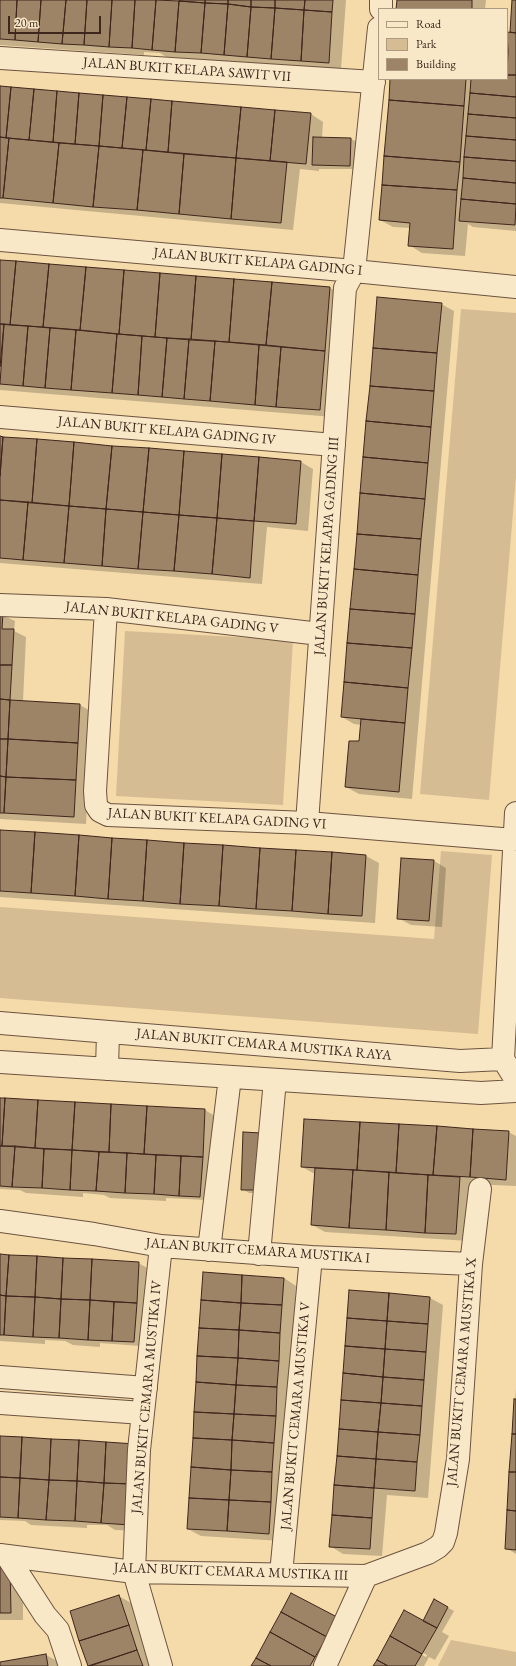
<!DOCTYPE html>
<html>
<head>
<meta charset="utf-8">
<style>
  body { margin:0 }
  #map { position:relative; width:516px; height:1666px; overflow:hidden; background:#f5dbaa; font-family:"EB Garamond",serif }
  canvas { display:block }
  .legend { position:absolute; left:378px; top:8px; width:130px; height:72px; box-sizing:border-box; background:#f8e8c8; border:1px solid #ae9a83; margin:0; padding:5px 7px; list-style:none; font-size:12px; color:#3f261c }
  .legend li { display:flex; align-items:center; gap:8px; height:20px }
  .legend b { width:20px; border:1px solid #ae9a83 }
  .scale { position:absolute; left:8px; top:16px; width:93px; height:18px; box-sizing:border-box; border:2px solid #3f261c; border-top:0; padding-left:5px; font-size:12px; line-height:14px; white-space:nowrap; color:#3f261c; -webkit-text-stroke:3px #f8e8c8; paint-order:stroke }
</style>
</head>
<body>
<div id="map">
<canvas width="516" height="1666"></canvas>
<ul class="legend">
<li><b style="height:5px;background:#f8e8c8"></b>Road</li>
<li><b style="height:11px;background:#d6bc92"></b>Park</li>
<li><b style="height:11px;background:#9e8466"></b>Building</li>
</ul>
<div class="scale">20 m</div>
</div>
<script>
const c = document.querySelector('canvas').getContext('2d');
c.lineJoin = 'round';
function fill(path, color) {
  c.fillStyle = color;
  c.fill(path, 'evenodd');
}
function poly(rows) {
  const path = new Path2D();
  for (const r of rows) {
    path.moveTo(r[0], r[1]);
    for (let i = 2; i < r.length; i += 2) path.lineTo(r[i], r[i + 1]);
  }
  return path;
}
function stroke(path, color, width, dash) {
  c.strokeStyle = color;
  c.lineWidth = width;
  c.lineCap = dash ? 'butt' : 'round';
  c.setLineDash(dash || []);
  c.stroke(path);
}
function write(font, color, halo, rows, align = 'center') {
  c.font = font + ' "EB Garamond",serif';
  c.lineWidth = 4;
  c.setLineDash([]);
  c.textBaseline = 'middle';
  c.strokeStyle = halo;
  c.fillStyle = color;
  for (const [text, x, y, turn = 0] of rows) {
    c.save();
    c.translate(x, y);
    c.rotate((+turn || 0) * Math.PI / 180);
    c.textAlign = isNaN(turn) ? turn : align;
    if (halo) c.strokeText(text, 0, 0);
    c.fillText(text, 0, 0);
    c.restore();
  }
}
const green = poly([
  [461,309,516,313,516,477,489,800,420,794],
  [125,631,293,640,283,805,116,796],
  [441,851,492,855,478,1034,0,998,0,907,434,939],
  [451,1640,516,1652,516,1666,438,1666]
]);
const shadow = poly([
  [0,0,346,0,341,69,166,57,160,53,144,52,144,55,0,45],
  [397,0,486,0,485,9,397,9],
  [513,0,516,0,516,231,473,227,468,224,465,256,422,253,409,245,411,228,393,227,380,220,391,79,507,79,509,57,507,57,507,33,511,33],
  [0,87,311,114,323,122,322,138,351,139,357,142,357,169,319,169,319,171,300,169,293,230,0,203],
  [0,261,330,288,343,295,333,417,0,390],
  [441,304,454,311,412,799,359,794,346,787,360,742,361,725,354,724,342,717],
  [0,437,301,462,313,469,308,531,267,527,262,584,0,563],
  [0,614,15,621,14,631,26,637,23,701,80,705,92,712,86,824,0,819],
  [0,831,366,856,379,863,375,923,0,897],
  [434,861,446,868,442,927,411,925,398,918],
  [0,1099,205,1110,218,1118,206,1200,166,1198,166,1201,110,1198,104,1195,83,1193,83,1197,26,1193,20,1190,0,1189],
  [508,1132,516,1136,516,1186,472,1184,469,1241,325,1232,312,1225,315,1174,302,1167],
  [244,1133,266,1193,249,1193,242,1189],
  [0,1255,138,1263,151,1270,149,1309,143,1309,140,1346,100,1343,100,1347,73,1345,65,1341,45,1340,45,1344,0,1341],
  [284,1278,296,1286,281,1541,201,1536,188,1529],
  [350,1291,430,1298,443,1305,428,1498,387,1495,382,1556,343,1554,330,1546],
  [516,1388,516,1554,506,1548],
  [0,1437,142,1531,115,1530,107,1525,87,1525,87,1528,31,1525,25,1521,0,1520],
  [0,1567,23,1574,23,1620,0,1620],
  [119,1596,131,1603,152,1666,89,1666,71,1612],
  [434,1600,454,1611,442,1632,449,1636,435,1660,429,1657,424,1666,374,1666,423,1622],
  [402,1642,427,1655,426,1657,402,1644],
  [337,1618,327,1666,252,1666],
  [46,1655,59,1662,60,1666,0,1666,0,1663]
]);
const building = poly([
  [0,0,17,0,15,40,0,39,0,0],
  [17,0,41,0,38,42,15,40,17,0],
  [41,0,66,0,62,44,38,42,41,0],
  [66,0,87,0,84,45,62,44,66,0],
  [87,0,112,0,109,47,84,45,87,0],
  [112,0,135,0,132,48,109,47,112,0],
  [135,0,156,0,152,50,132,48,135,0],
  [156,0,179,1,175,52,152,50,156,0],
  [180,0,205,0,205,3,179,1,180,0],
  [205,0,228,0,228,4,205,3,205,0],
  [228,0,251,0,251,7,228,4,228,0],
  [251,0,275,0,275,8,251,7,251,0],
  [275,0,305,0,304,10,275,8,275,0],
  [305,0,333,0,332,12,304,10,305,0],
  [397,0,472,0,472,9,396,9,397,0],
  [512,0,516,0,516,33,510,32,512,0],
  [179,1,205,3,201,53,175,52,179,1],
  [205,3,228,4,224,55,201,53,205,3],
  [228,4,251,7,247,57,224,55,228,4],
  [251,7,275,8,271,59,247,57,251,7],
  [275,8,304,10,301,61,271,59,275,8],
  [304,10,332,12,329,63,301,61,304,10],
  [507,32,516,33,516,75,507,75,508,51,507,32],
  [507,75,516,75,516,97,470,93,471,79,507,79,507,75],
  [390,79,466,79,464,106,389,100,390,79],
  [0,86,11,87,6,138,0,137,0,86],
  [11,87,34,89,29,140,6,138,11,87],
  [34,89,57,91,53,142,29,140,34,89],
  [57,91,79,93,75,144,53,142,57,91],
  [79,93,103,95,99,146,75,144,79,93],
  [470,93,516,97,516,118,468,114,470,93],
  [103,95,127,97,122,148,99,146,103,95],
  [127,97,151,99,146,150,122,148,127,97],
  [151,99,172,101,168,152,146,150,151,99],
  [389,100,464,106,460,162,384,156,389,100],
  [172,101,241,107,236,158,168,152,172,101],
  [241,107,275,110,270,161,236,158,241,107],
  [275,110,311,113,306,164,270,161,275,110],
  [468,114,516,118,516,140,466,136,468,114],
  [466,136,516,140,516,161,464,157,466,136],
  [0,137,9,138,3,198,0,198,0,137],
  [313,137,351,138,350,166,312,165,313,137],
  [9,138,59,143,53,203,3,198,9,138],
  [59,143,99,146,93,207,53,203,59,143],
  [99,146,143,150,137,210,93,207,99,146],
  [143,150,184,154,179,214,137,210,143,150],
  [184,154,236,158,231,219,179,214,184,154],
  [384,156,460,162,457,190,382,185,384,156],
  [464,157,516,161,516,183,463,178,464,157],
  [236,158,287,162,281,223,231,219,236,158],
  [463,178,516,183,516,204,461,199,463,178],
  [382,185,457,190,453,249,408,246,410,223,379,220,382,185],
  [461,199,516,204,515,225,459,221,461,199],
  [0,260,16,261,10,325,0,324,0,260],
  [16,261,49,264,43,327,10,325,16,261],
  [49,264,86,267,80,330,43,327,49,264],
  [86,267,124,270,119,334,80,330,86,267],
  [124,270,160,273,155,337,119,334,124,270],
  [160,273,196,276,191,340,155,337,160,273],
  [196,276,234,279,229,342,191,340,196,276],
  [234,279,272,282,266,345,229,342,234,279],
  [272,282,330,287,325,351,266,345,272,282],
  [377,297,442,303,437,353,373,348,377,297],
  [0,324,4,324,0,367,0,324],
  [4,324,28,326,23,386,0,384,4,324],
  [28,326,50,328,45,388,23,386,28,326],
  [50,328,76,330,71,390,45,388,50,328],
  [76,330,117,334,112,393,71,390,76,330],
  [117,334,142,336,138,395,112,393,117,334],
  [142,336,167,338,162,397,138,395,142,336],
  [167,338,189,339,184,399,162,397,167,338],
  [189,339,215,341,210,401,184,399,189,339],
  [215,341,259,345,255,405,210,401,215,341],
  [259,345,281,347,276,407,255,405,259,345],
  [281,347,325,351,320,410,276,407,281,347],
  [373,348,437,353,434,391,370,386,373,348],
  [370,386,434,391,431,427,366,421,370,386],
  [366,421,431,427,428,463,363,457,366,421],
  [0,436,3,437,0,476,0,436],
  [3,437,37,439,32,503,0,500,0,476,3,437],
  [37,439,74,442,69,506,32,503,37,439],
  [74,442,112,446,106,509,69,506,74,442],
  [112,446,149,448,143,512,106,509,112,446],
  [149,448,184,451,179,515,143,512,149,448],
  [184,451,222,454,217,518,179,515,184,451],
  [222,454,259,457,254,521,217,518,222,454],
  [259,457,301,461,296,524,254,521,259,457],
  [363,457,428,463,425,499,360,493,363,457],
  [360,493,425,499,421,539,357,534,360,493],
  [0,500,28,502,23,560,0,558,0,500],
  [28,502,69,506,64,563,23,560,28,502],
  [69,506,106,509,102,566,64,563,69,506],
  [106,509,143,512,138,569,102,566,106,509],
  [143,512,179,515,174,571,138,569,143,512],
  [179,515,217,518,212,574,174,571,179,515],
  [217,518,254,521,250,578,212,574,217,518],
  [357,534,421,539,418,575,354,569,357,534],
  [354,569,418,575,415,614,350,609,354,569],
  [350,609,415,614,412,648,347,643,350,609],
  [0,613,3,613,2,629,14,629,12,665,0,665,0,613],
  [347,643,412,648,408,688,344,682,347,643],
  [0,665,12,665,10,700,0,699,0,665],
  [344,682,408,688,405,723,341,717,344,682],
  [0,699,10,700,8,739,0,739,0,699],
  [10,700,80,704,78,743,8,739,10,700],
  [361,719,405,723,399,792,345,787,349,741,359,741,361,719],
  [0,739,8,739,6,777,0,776,0,739],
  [8,739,78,743,76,780,6,777,8,739],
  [0,776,6,777,4,813,0,813,0,776],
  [6,777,76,780,74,817,4,813,6,777],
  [0,830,35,832,31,893,0,891,0,830],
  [35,832,79,835,75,896,31,893,35,832],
  [79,835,112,838,108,899,75,896,79,835],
  [112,838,147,840,143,901,108,899,112,838],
  [147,840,184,843,180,904,143,901,147,840],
  [184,843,223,845,219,906,180,904,184,843],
  [223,845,260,848,256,909,219,906,223,845],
  [260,848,296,850,292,911,256,909,260,848],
  [296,850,332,852,328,914,292,911,296,850],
  [332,852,366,855,362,916,328,914,332,852],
  [401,858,434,860,429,921,397,919,401,858],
  [0,1098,5,1098,2,1146,0,1146,0,1098],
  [5,1098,38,1100,35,1148,2,1146,5,1098],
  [38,1100,75,1102,72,1150,35,1148,38,1100],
  [75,1102,111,1104,109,1152,72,1150,75,1102],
  [111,1104,147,1106,144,1154,109,1152,111,1104],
  [147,1106,205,1109,203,1157,144,1154,147,1106],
  [304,1119,360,1122,357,1170,301,1167,304,1119],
  [360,1122,399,1124,396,1173,357,1170,360,1122],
  [399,1124,437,1126,433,1175,396,1173,399,1124],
  [437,1126,473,1129,470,1177,433,1175,437,1126],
  [473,1129,509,1131,506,1180,470,1177,473,1129],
  [243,1132,261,1133,259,1190,241,1190,243,1132],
  [0,1146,15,1146,12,1187,0,1186,0,1146],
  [15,1146,44,1149,42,1188,12,1187,15,1146],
  [44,1149,72,1150,70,1190,42,1188,44,1149],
  [72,1150,99,1152,96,1191,70,1190,72,1150],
  [99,1152,127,1153,125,1193,96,1191,99,1152],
  [127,1153,156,1155,154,1194,125,1193,127,1153],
  [156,1155,181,1156,179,1196,154,1194,156,1155],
  [181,1156,203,1157,200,1197,179,1196,181,1156],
  [315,1168,353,1170,349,1228,311,1225,315,1168],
  [353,1170,389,1172,386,1230,349,1228,353,1170],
  [389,1172,428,1175,425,1233,386,1230,389,1172],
  [428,1175,460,1177,456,1234,425,1233,428,1175],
  [0,1254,9,1255,6,1296,0,1295,0,1254],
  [9,1255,37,1256,35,1297,6,1296,9,1255],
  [37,1256,63,1258,61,1299,35,1297,37,1256],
  [63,1258,92,1259,90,1300,61,1299,63,1258],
  [92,1259,139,1262,137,1303,90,1300,92,1259],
  [203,1272,242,1275,241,1303,201,1300,203,1272],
  [242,1275,284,1278,282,1305,241,1303,242,1275],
  [349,1290,389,1293,387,1321,347,1318,349,1290],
  [389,1293,430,1297,428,1324,387,1321,389,1293],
  [0,1295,6,1296,4,1335,0,1335,0,1295],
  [6,1296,35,1297,33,1337,4,1335,6,1296],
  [35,1297,61,1299,59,1338,33,1337,35,1297],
  [61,1299,90,1300,88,1340,59,1338,61,1299],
  [90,1300,114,1302,112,1341,88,1340,90,1300],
  [201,1300,241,1303,239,1330,199,1328,201,1300],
  [114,1302,137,1303,134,1342,112,1341,114,1302],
  [241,1303,282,1305,280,1333,239,1330,241,1303],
  [347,1318,387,1321,385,1349,345,1346,347,1318],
  [387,1321,428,1324,426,1352,385,1349,387,1321],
  [199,1328,239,1330,238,1358,197,1356,199,1328],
  [239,1330,280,1333,279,1361,238,1358,239,1330],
  [345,1346,385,1349,383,1377,343,1373,345,1346],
  [385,1349,426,1352,424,1380,383,1377,385,1349],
  [197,1356,238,1358,236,1385,196,1382,197,1356],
  [238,1358,279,1361,277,1387,236,1385,238,1358],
  [343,1373,383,1377,381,1403,341,1400,343,1373],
  [383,1377,424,1380,422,1406,381,1403,383,1377],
  [196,1382,236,1385,234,1414,194,1412,196,1382],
  [236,1385,277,1387,276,1416,234,1414,236,1385],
  [514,1399,516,1399,516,1434,512,1434,514,1399],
  [341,1400,381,1403,378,1432,339,1429,341,1400],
  [381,1403,422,1406,420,1435,378,1432,381,1403],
  [194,1412,234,1414,232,1440,193,1438,194,1412],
  [234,1414,276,1416,274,1443,232,1440,234,1414],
  [339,1429,378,1432,376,1459,337,1456,339,1429],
  [378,1432,420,1435,417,1462,376,1459,378,1432],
  [512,1434,516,1434,516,1472,509,1472,512,1434],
  [0,1436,22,1437,20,1478,0,1477,0,1436],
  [22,1437,51,1439,49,1480,20,1478,22,1437],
  [193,1438,232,1440,231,1470,191,1467,193,1438],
  [51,1439,79,1440,77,1481,49,1480,51,1439],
  [79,1440,106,1442,104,1483,77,1481,79,1440],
  [232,1440,274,1443,272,1472,231,1470,232,1440],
  [106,1442,135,1444,132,1484,104,1483,106,1442],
  [337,1456,376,1459,374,1488,334,1485,337,1456],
  [376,1459,417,1462,415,1491,374,1488,376,1459],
  [191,1467,231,1470,229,1500,189,1498,191,1467],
  [231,1470,272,1472,271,1502,229,1500,231,1470],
  [509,1472,516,1472,516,1511,507,1510,509,1472],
  [0,1477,20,1478,18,1518,0,1517,0,1477],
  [20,1478,49,1480,46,1520,18,1518,20,1478],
  [49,1480,77,1481,75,1521,46,1520,49,1480],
  [77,1481,104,1483,101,1523,75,1521,77,1481],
  [104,1483,132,1484,130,1525,101,1523,104,1483],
  [334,1485,374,1488,372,1518,332,1515,334,1485],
  [189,1498,229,1500,227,1531,187,1529,189,1498],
  [229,1500,271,1502,269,1534,227,1531,229,1500],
  [507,1510,516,1511,516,1550,505,1549,507,1510],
  [332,1515,372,1518,370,1549,329,1547,332,1515],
  [0,1566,10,1566,11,1613,0,1613,0,1566],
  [291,1593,337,1617,327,1637,281,1612,291,1593],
  [119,1595,129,1625,79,1641,70,1611,119,1595],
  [434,1599,448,1607,437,1628,423,1621,434,1599],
  [404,1610,437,1628,422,1654,390,1636,404,1610],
  [281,1612,327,1637,315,1657,270,1632,281,1612],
  [129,1625,137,1650,88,1666,79,1641,129,1625],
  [270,1632,315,1657,310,1666,271,1666,256,1658,270,1632],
  [390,1636,422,1654,415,1666,388,1666,377,1660,390,1636],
  [137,1650,143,1666,90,1666,137,1650],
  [46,1654,48,1666,0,1666,0,1662,46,1654],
  [256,1658,271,1666,251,1666,256,1658],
  [377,1660,388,1666,373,1666,377,1660]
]);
const minor = poly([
  [381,9,381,0],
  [0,58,374,82],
  [0,240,354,271,516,287],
  [0,417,334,445],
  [0,605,106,609,320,634],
  [106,609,95,791,96,805,100,811,108,815,307,823,514,840],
  [307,823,345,288,354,271,379,28],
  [0,1023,460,1061,503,1059],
  [503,1059,516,813],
  [503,1059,516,1080],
  [0,1062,481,1093,516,1091],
  [107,1069,108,1032],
  [0,1221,94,1234,161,1246,311,1257,471,1264],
  [209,1250,230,1077],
  [259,1254,275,1080],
  [0,1377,146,1388],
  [0,1403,143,1413],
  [0,1555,134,1572,366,1576,428,1553,438,1547,443,1542,446,1533,458,1459,471,1264,480,1189],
  [7,1556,45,1615,58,1630,70,1666],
  [281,1574,311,1257],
  [161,1666,134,1572,139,1450,161,1246],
  [325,1666,366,1576]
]);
const streetNames = [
  ["JALAN BUKIT KELAPA SAWIT VII",187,70,4],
  ["JALAN BUKIT KELAPA GADING I",258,262,5],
  ["JALAN BUKIT KELAPA GADING IV",167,431,5],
  ["JALAN BUKIT KELAPA GADING III",327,546,-86],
  ["JALAN BUKIT KELAPA GADING V",172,618,6],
  ["JALAN BUKIT KELAPA GADING VI",217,819,3],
  ["JALAN BUKIT CEMARA MUSTIKA RAYA",264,1045,5],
  ["JALAN BUKIT CEMARA MUSTIKA I",258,1251,4],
  ["JALAN BUKIT CEMARA MUSTIKA X",462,1372,-85],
  ["JALAN BUKIT CEMARA MUSTIKA IV",147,1397,-85],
  ["JALAN BUKIT CEMARA MUSTIKA V",296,1416,-85],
  ["JALAN BUKIT CEMARA MUSTIKA III",231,1572,2]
];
fill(green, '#d6bc92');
fill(shadow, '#0003');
fill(building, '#9e8466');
stroke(building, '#3f261c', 1);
stroke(minor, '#6c5340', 24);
stroke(minor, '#f8e8c8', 22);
write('14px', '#3f261c', '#f8e8c8', streetNames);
</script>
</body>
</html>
